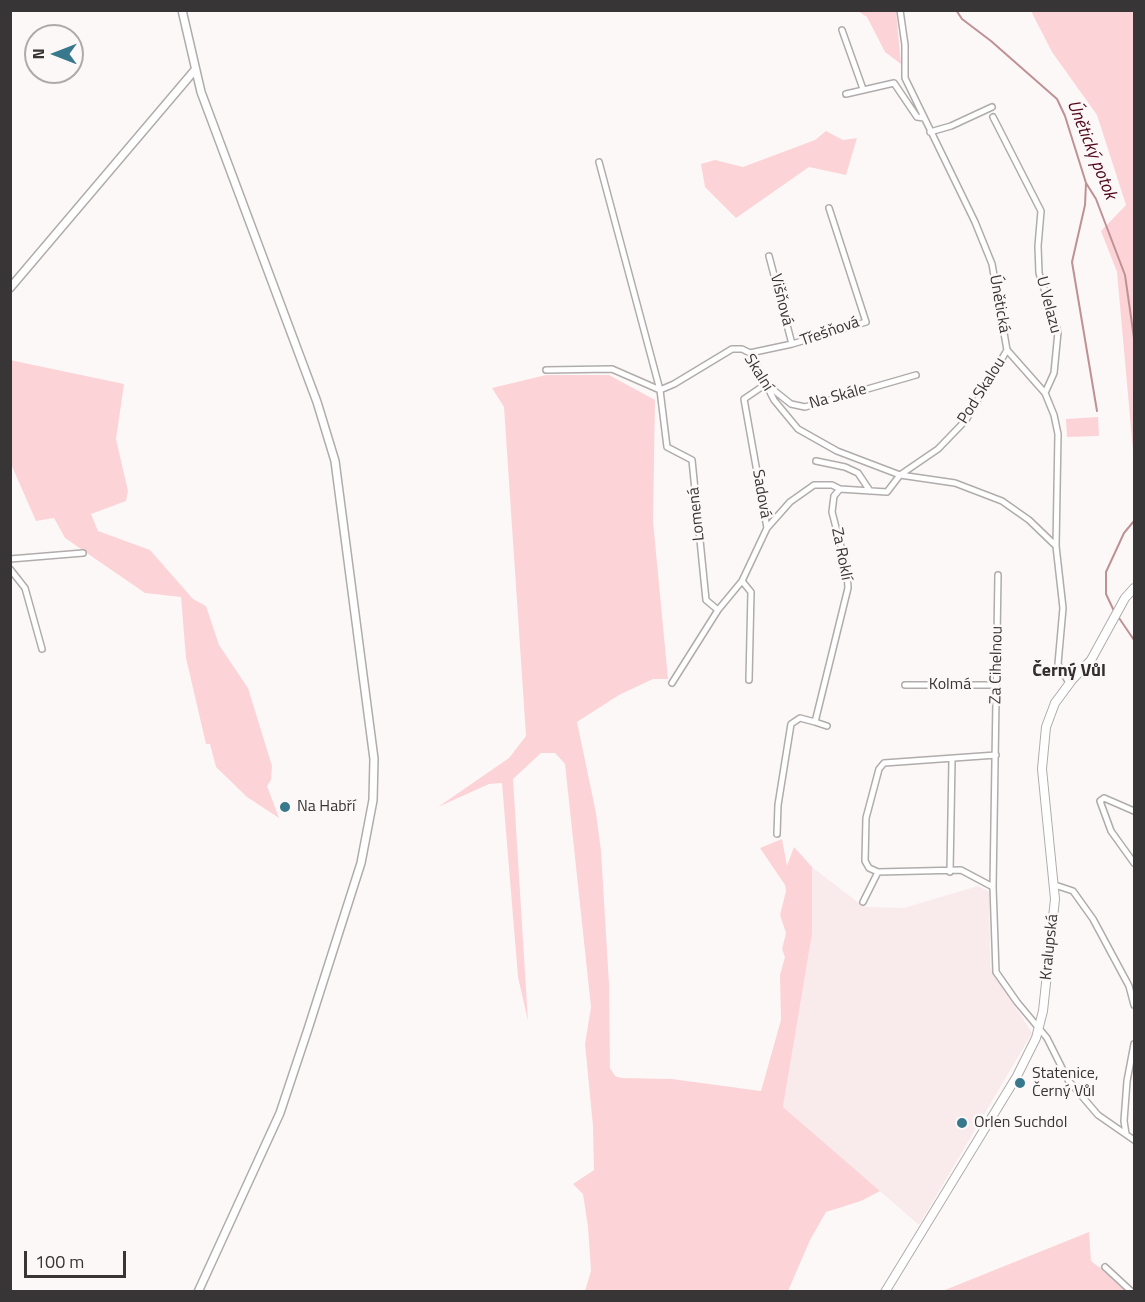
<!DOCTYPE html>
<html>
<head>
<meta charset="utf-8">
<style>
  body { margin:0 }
  #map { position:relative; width:1145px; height:1302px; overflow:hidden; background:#fdf8f8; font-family:"Titillium Web",sans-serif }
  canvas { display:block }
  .frame { position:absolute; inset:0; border:12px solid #373536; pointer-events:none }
  .north { position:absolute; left:24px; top:24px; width:60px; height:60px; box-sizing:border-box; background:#fdf8f8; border:2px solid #aeaaaa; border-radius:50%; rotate:270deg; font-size:16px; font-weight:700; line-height:24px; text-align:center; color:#373536 }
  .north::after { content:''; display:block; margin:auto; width:21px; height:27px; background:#38788c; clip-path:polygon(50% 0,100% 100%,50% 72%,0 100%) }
  .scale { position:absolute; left:24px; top:1251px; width:102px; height:27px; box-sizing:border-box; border:3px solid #373536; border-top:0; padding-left:8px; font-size:18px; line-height:21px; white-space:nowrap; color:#373536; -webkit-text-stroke:4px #fdf8f8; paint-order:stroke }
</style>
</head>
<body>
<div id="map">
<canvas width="1145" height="1302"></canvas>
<div class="frame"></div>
<div class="north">N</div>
<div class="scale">100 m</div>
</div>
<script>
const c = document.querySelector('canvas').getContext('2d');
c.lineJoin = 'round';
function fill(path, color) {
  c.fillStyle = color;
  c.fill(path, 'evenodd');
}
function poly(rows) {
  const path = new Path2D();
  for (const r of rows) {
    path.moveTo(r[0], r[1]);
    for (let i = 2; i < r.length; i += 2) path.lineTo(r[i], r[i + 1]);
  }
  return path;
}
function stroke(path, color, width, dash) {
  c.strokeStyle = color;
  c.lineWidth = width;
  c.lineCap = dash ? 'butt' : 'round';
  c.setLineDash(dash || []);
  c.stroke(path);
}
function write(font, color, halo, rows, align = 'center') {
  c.font = font + ' "Titillium Web",sans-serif';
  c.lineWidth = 5;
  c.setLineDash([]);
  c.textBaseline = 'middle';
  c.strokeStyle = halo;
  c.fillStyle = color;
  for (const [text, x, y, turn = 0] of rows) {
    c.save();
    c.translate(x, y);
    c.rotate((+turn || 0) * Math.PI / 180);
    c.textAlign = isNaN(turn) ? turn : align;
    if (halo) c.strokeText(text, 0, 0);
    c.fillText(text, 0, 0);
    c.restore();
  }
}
const built = poly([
  [812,867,864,907,904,908,978,886,989,892,990,967,1032,1033,919,1225,783,1107,812,934]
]);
const green = poly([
  [858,11,896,11,901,64,885,52,867,17],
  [1031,11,1134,11,1134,462,1117,272,1101,231,1126,205,1097,115,1052,52],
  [826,131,843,140,857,138,846,175,809,167,736,218,705,187,701,164,715,160,743,167,815,140],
  [10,360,124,384,116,439,128,491,126,501,91,514,98,531,150,550,193,599,206,606,219,645,248,688,272,766,271,780,267,786,279,818,247,797,216,767,210,744,206,744,186,658,181,597,145,593,65,538,54,518,36,521,11,464],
  [546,375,609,375,655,400,653,521,668,679,653,679,619,695,577,722,596,813,601,851,609,984,610,1068,615,1076,621,1078,672,1079,761,1091,781,1020,780,975,785,957,782,949,786,933,780,915,786,891,785,885,760,848,782,839,787,866,794,847,812,867,812,934,783,1107,880,1191,861,1201,826,1212,810,1240,788,1291,585,1291,591,1271,588,1227,583,1194,573,1184,594,1170,593,1126,585,1044,591,1007,565,764,555,753,541,753,513,779,528,1021,518,977,502,783,489,784,438,807,509,758,526,736,504,407,492,388],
  [1098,417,1099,436,1067,437,1066,419],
  [1089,1232,1091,1261,1130,1291,940,1292]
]);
const stream = poly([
  [956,10,962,19,991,41,1057,99,1065,116,1086,183,1096,199,1125,275,1134,338],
  [1086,183,1085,205,1072,262,1097,411],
  [1114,611,1106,594,1106,572,1124,533,1134,521],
  [1117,615,1134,640]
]);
const minor = poly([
  [900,10,905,45,905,78,975,222,992,264,1007,350,1045,393,1054,415,1058,434,1056,546,1063,608,1058,664,1069,683],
  [842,30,863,89],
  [846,94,894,83,917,117,924,118],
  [993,117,1041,211,1038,246,1039,273,1058,332,1054,373,1045,393],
  [930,132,951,126,992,107],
  [599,162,660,390,667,447,692,460,706,600,718,610,742,581,767,528,790,502,814,485,832,485,840,489],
  [769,256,792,344],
  [750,353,792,344,866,322,829,208],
  [546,370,612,369,660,390],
  [660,390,674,384,732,349,742,349,750,353,774,400,798,429,837,451,900,475,955,483,1002,501,1029,520,1056,546],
  [816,461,845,467,858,473,870,491],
  [767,528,744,399,766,384,791,404,805,407,916,375],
  [10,559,83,553],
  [10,569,25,588,42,649],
  [998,575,993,887,996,972,1017,1002,1047,1038,1068,1080,1098,1115,1134,1140],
  [742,581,751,592,749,680],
  [672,683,718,610],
  [905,685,996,685],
  [815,722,827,726],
  [1134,811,1104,798,1100,801,1111,831,1134,863],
  [777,834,778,805,791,724,800,718,815,722,848,588,847,570,832,512,834,496,840,489,887,492,900,475,938,449,966,420,1007,350],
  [950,872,952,760],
  [1055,885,1073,891,1093,919,1129,986,1134,1005],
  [993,887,961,870,878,872,869,868,865,861,866,818,879,769,884,763,996,755],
  [863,902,878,872],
  [1126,1134,1124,1121,1127,1081,1134,1044],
  [1105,1267,1132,1292]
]);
const tertiary = poly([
  [182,10,201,92,317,402,335,461,374,759,373,800,361,863,308,1029,280,1113,198,1292],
  [10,288,194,71]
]);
const secondary = poly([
  [885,1292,1017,1076,1036,1038,1043,1011,1055,899,1042,769,1046,727,1055,703,1072,680,1091,660,1125,598,1134,588]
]);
const markers = [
  [285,807,6,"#38788c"],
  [1020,1083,6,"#38788c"],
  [962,1123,6,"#38788c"]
];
const streetNames = [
  ["Višňová",781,300,76],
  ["Únětická",999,304,80],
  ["U Velazu",1048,305,75],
  ["Třešňová",830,332,-19],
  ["Skalní",758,373,58],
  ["Pod Skalou",982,391,-58],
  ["Na Skále",838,397,-15],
  ["Sadová",761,494,80],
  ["Lomená",697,514,-96],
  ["Za Roklí",841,554,79],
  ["Za Cihelnou",997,665,-89],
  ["Kolmá",950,685],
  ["Kralupská",1050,947,-84]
];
const poiNames = [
  ["Na Habří",297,807],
  ["Statenice,",1032,1074],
  ["Černý Vůl",1032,1092],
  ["Orlen Suchdol",974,1123]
];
const waterNames = [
  ["Únětický potok",1091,150,68]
];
const neighbourhoodNames = [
  ["Černý Vůl",1069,672]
];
fill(built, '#f9eaeb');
fill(green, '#fcd4d7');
stroke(stream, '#bf9195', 2);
stroke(minor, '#b1acac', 8);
stroke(tertiary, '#b1acac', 10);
stroke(secondary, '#b1acac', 10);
stroke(minor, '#fff', 5);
stroke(tertiary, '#fff', 7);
stroke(secondary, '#fff', 8);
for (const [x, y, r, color] of markers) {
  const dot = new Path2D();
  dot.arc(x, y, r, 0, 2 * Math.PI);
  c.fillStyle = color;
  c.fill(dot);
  stroke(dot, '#fdf8f8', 2);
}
write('16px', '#373536', '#fdf8f8', streetNames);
write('16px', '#373536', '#fdf8f8', poiNames, 'left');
write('italic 18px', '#53081c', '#fdf8f8', waterNames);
write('bold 18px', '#322e2e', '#fdf8f8', neighbourhoodNames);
</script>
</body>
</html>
